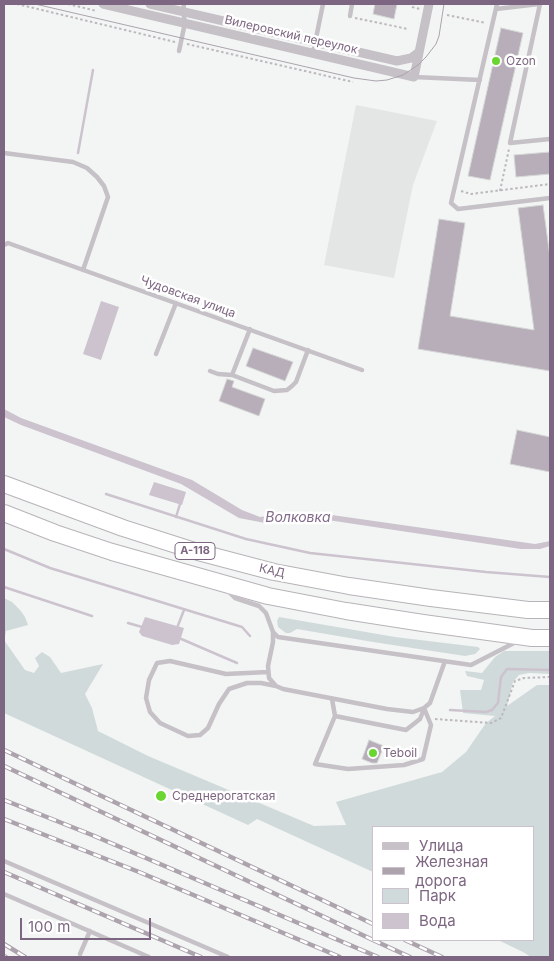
<!DOCTYPE html>
<html>
<head>
<meta charset="utf-8">
<style>
  body { margin:0 }
  #map { position:relative; width:554px; height:961px; overflow:hidden; background:#f2f5f3; font-family:Inter,sans-serif }
  canvas { display:block }
  .frame { position:absolute; inset:0; border:5px solid #7d6681; pointer-events:none }
  .legend { position:absolute; left:372px; top:826px; width:162px; height:115px; box-sizing:border-box; background:#fff; border:1px solid #cbc2cd; margin:0; padding:6px 9px; list-style:none; font-size:15px; color:#7d6681 }
  .legend li { display:flex; align-items:center; gap:10px; height:25px }
  .legend b { width:25px; border:1px solid #cbc2cd }
  .scale { position:absolute; left:20px; top:918px; width:131px; height:22px; box-sizing:border-box; border:2px solid #7d6681; border-top:0; padding-left:6px; font-size:15px; line-height:18px; white-space:nowrap; color:#7d6681; -webkit-text-stroke:4px #fff; paint-order:stroke }
</style>
</head>
<body>
<div id="map">
<canvas width="554" height="961"></canvas>
<div class="frame"></div>
<ul class="legend">
<li><b style="height:6px;background:#c6c0c7"></b>Улица</li>
<li><b style="height:6px;background:#aca3ad"></b>Железная дорога</li>
<li><b style="height:14px;background:#d1dada"></b>Парк</li>
<li><b style="height:14px;background:#ccc3cf"></b>Вода</li>
</ul>
<div class="scale">100 m</div>
</div>
<script>
const c = document.querySelector('canvas').getContext('2d');
c.lineJoin = 'round';
function fill(path, color) {
  c.fillStyle = color;
  c.fill(path, 'evenodd');
}
function poly(rows) {
  const path = new Path2D();
  for (const r of rows) {
    path.moveTo(r[0], r[1]);
    for (let i = 2; i < r.length; i += 2) path.lineTo(r[i], r[i + 1]);
  }
  return path;
}
function stroke(path, color, width, dash) {
  c.strokeStyle = color;
  c.lineWidth = width;
  c.lineCap = dash ? 'butt' : 'round';
  c.setLineDash(dash || []);
  c.stroke(path);
}
function write(font, color, halo, rows, align = 'center') {
  c.font = font + ' Inter,sans-serif';
  c.lineWidth = 5;
  c.setLineDash([]);
  c.textBaseline = 'middle';
  c.strokeStyle = halo;
  c.fillStyle = color;
  for (const [text, x, y, turn = 0] of rows) {
    c.save();
    c.translate(x, y);
    c.rotate((+turn || 0) * Math.PI / 180);
    c.textAlign = isNaN(turn) ? turn : align;
    if (halo) c.strokeText(text, 0, 0);
    c.fillText(text, 0, 0);
    c.restore();
  }
}
const built = poly([
  [356,105,437,121,413,185,394,278,324,265]
]);
const green = poly([
  [4,598,12,602,20,610,25,617,28,625,6,631,4,640,25,670,34,673,39,666,35,658,42,652,50,657,61,673,103,664,85,694,92,708,98,731,148,756,314,826,346,825,336,802,442,772,466,752,486,723,495,716,463,713,460,690,481,690,484,680,467,676,465,671,482,673,495,657,504,651,550,651,550,674,529,673,519,675,513,682,507,706,537,685,550,685,550,957,531,957,523,952,498,940,533,940,533,827,373,827,373,872,257,819,248,825,4,713],
  [279,617,395,637,478,647,480,649,475,654,465,656,373,642,297,629,290,633,286,633,278,627,277,621]
]);
const water = poly([
  [101,301,119,307,101,360,83,354],
  [4,409,21,418,192,480,242,510,260,517,296,513,318,513,535,544,550,541,550,546,540,549,521,549,321,519,295,517,265,523,239,518,181,484,21,425,4,417],
  [154,482,186,492,182,505,149,495],
  [145,617,184,628,179,644,172,645,142,636,139,632]
]);
const stream = poly([
  [78,153,93,70],
  [106,494,246,539,310,553,486,572,550,577],
  [176,517,180,504],
  [4,549,50,568,242,627,250,636],
  [4,587,92,616],
  [128,623,142,627],
  [177,628,184,610],
  [179,638,237,663],
  [450,710,486,712,492,710,498,703,501,677,507,669,550,670]
]);
const building = poly([
  [375,4,397,4,394,19,373,14,375,4],
  [501,28,523,33,490,180,468,176,501,28],
  [550,152,550,174,516,177,514,155,550,152],
  [543,205,550,257,550,371,418,349,439,219,465,223,450,316,534,330,518,208,543,205],
  [253,348,293,362,285,381,246,366,253,348],
  [227,379,234,381,232,387,265,399,259,416,219,401,227,379],
  [517,430,550,437,550,472,510,464,517,430],
  [369,740,384,746,377,763,372,763,362,759,369,740]
]);
const path = poly([
  [17,4,175,42],
  [68,4,97,11],
  [412,7,420,9],
  [447,15,486,23],
  [355,18,408,29],
  [187,44,353,82],
  [461,191,471,194,550,184],
  [500,191,509,149],
  [435,719,491,723,501,718,515,681,524,678,550,677]
]);
const service = poly([
  [497,4,451,203,458,209,550,198],
  [540,4,510,143,550,139],
  [496,9,539,4],
  [350,16,352,4],
  [179,51,185,23,183,11,184,4],
  [313,53,323,4],
  [414,77,480,80],
  [4,153,73,162,87,168,97,177,104,186,108,197,83,270],
  [4,245,8,243,362,370],
  [250,329,232,375,274,391,287,390,292,386,296,382,308,350],
  [156,354,176,303],
  [210,371,218,374,232,375],
  [227,590,235,598,259,606,266,613,273,632,278,637,471,665,516,642],
  [273,632,273,642,268,666,269,678,276,686,283,689,387,709,413,712,424,708,430,703,445,661],
  [268,672,226,674,170,661,157,663,149,680,146,698,150,712,160,723,188,736,200,735,208,728,219,704,229,689,247,683,261,683,276,686],
  [332,699,335,716,406,730,420,719,424,709],
  [335,716,315,764,348,769,404,765,423,759,431,725,424,708],
  [4,861,228,957],
  [4,894,149,957],
  [80,954,90,931]
]);
const minor = poly([
  [103,4,414,77,429,4],
  [150,4,397,61,411,58,419,52]
]);
const motorway = poly([
  [4,484,123,528,198,552,274,572,349,586,431,598,528,610,550,610],
  [4,513,55,533,112,552,268,596,346,611,423,623,532,638,550,638]
]);
const tram = poly([
  [35,4,354,78,376,81,387,80,403,75,418,65,426,57,436,44,439,36,444,4]
]);
const rail = poly([
  [4,750,373,924],
  [4,766,373,940],
  [4,800,92,835,378,957],
  [4,819,139,872,340,957],
  [4,872,201,957],
  [373,940,410,957],
  [405,940,442,957],
  [4,944,25,957],
  [4,956,6,957]
]);
const markers = [
  [496,61,5,"#6ad631"],
  [373,753,5,"#6ad631"],
  [161,796,6,"#6ad631"]
];
const shields = [
  [195,551,40]
];
const shieldNames = [
  ["А-118",195,551]
];
const streetNames = [
  ["Вилеровский переулок",291,35,13],
  ["Чудовская улица",188,297,20],
  ["КАД",272,571,13]
];
const poiNames = [
  ["Ozon",506,61],
  ["Teboil",383,753],
  ["Среднерогатская",172,796]
];
const waterNames = [
  ["Волковка",298,518]
];
fill(built, '#e4e6e6');
fill(green, '#d1dada');
fill(water, '#ccc3cf');
stroke(stream, '#ccc3cf', 2.5);
fill(building, '#b7aeb9');
stroke(building, '#d4d6d5', 1);
stroke(motorway, '#b8b3b9', 18);
stroke(path, '#bcb8bd', 2, [2.5, 2.5]);
stroke(service, '#c6c0c7', 4.5);
stroke(minor, '#c6c0c7', 9);
stroke(motorway, '#fff', 16);
stroke(tram, '#aca3ad', 1);
stroke(rail, '#aca3ad', 4.5);
stroke(rail, '#fff', 2.5, [8]);
for (const [x, y, r, color] of markers) {
  const dot = new Path2D();
  dot.arc(x, y, r, 0, 2 * Math.PI);
  c.fillStyle = color;
  c.fill(dot);
  stroke(dot, '#fff', 2);
}
for (const [x, y, w] of shields) {
  const box = new Path2D();
  box.roundRect(x - w / 2, y - 8.5, w, 17, 4);
  c.fillStyle = '#fff';
  c.fill(box);
  stroke(box, '#7d6681', 1);
}
write('bold 11px', '#7d6681', null, shieldNames);
write('12px', '#7d6681', '#fff', streetNames);
write('12px', '#7d6681', '#fff', poiNames, 'left');
write('italic 14px', '#826c8b', '#fff', waterNames);
</script>
</body>
</html>
